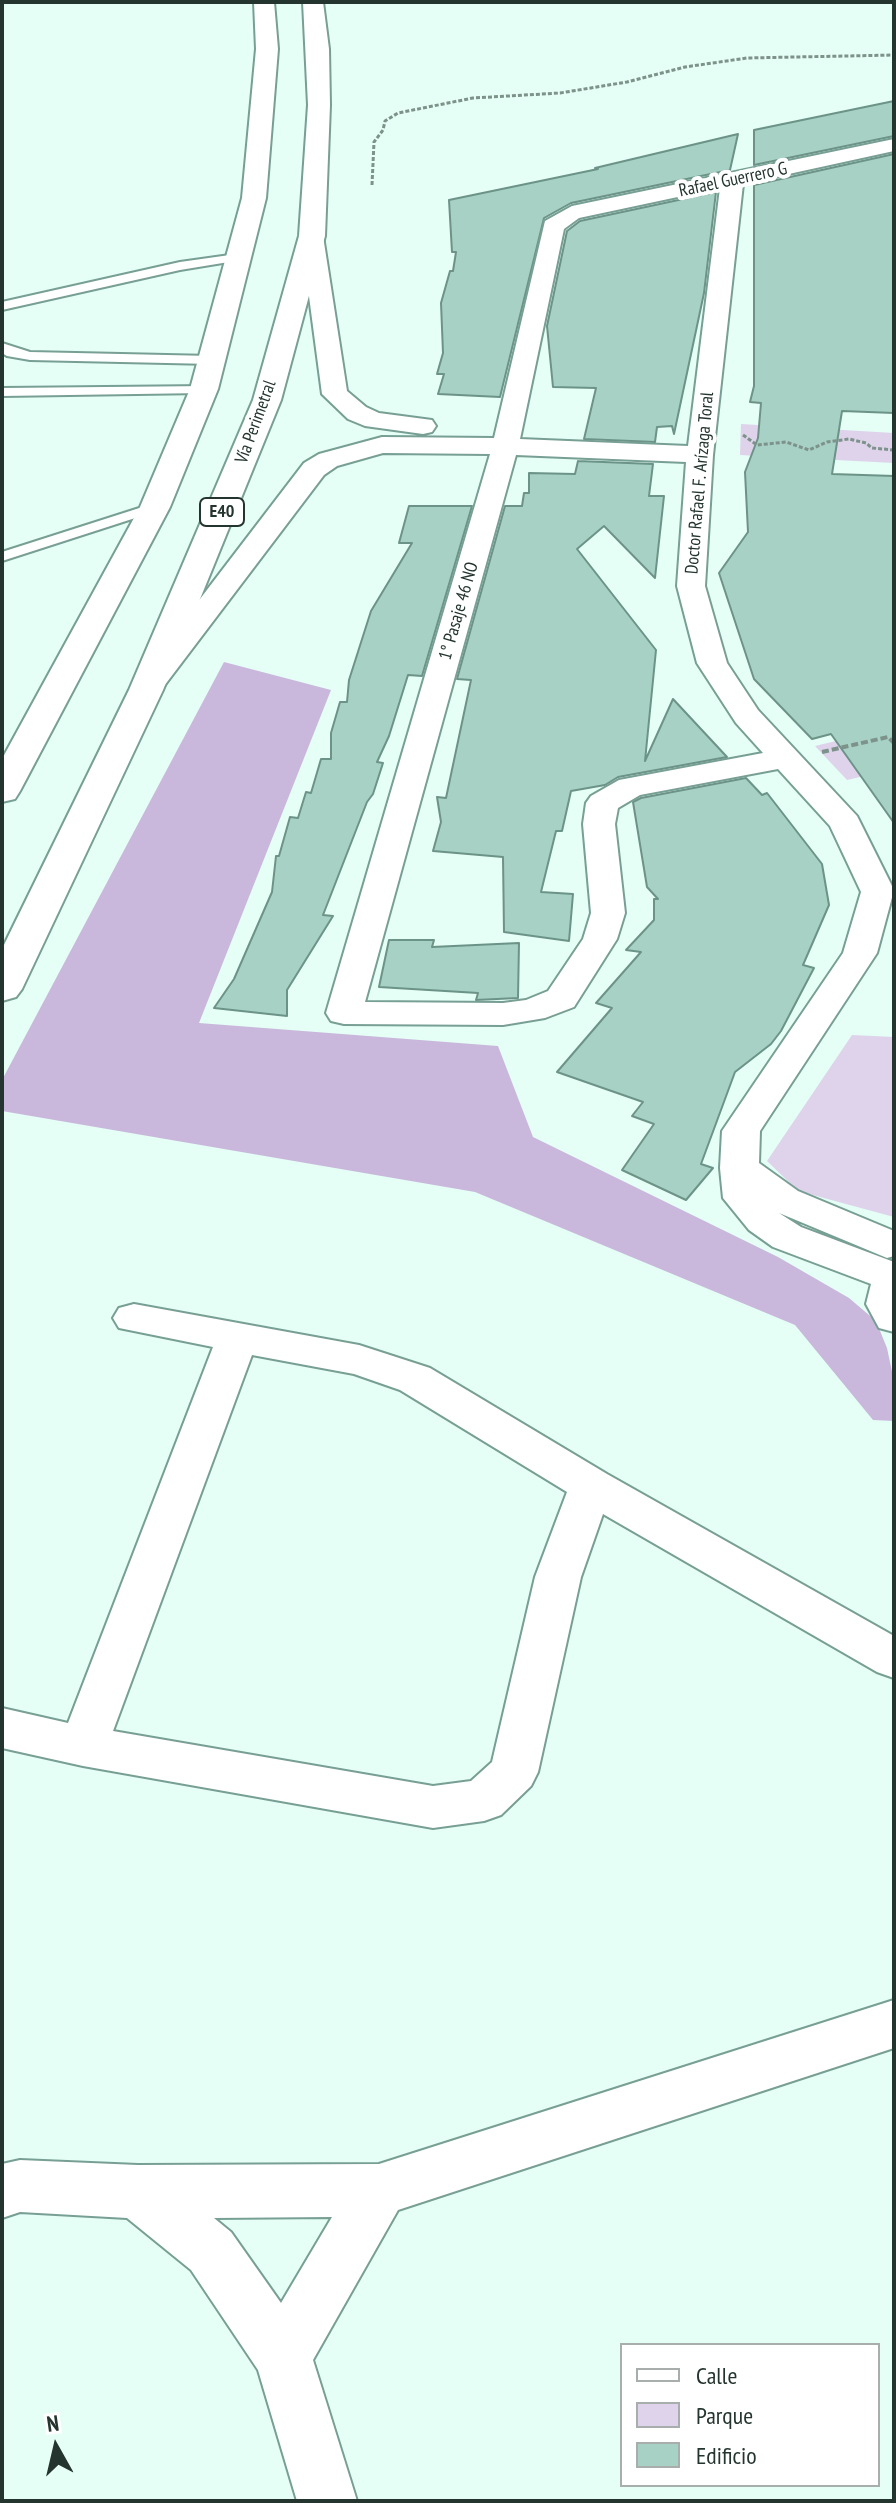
<!DOCTYPE html>
<html>
<head>
<meta charset="utf-8">
<style>
  body { margin:0 }
  #map { position:relative; width:896px; height:2503px; overflow:hidden; background:#e5fef6; font-family:"PT Sans Narrow",sans-serif }
  canvas { display:block }
  .frame { position:absolute; inset:0; border:4px solid #243530; pointer-events:none }
  .legend { position:absolute; left:620px; top:2343px; width:260px; height:144px; box-sizing:border-box; background:#fff; border:2px solid #a7aeac; margin:0; padding:10px 14px; list-style:none; font-size:24px; color:#243530 }
  .legend li { display:flex; align-items:center; gap:16px; height:40px }
  .legend b { width:40px; border:2px solid #a7aeac }
  .north { position:absolute; left:16px; top:2407px; width:80px; height:80px; -webkit-text-stroke:6px #fff; paint-order:stroke; rotate:352deg; font-size:22px; font-weight:700; line-height:32px; text-align:center; color:#243530 }
  .north::after { content:''; display:block; margin:auto; width:28px; height:36px; background:#243530; clip-path:polygon(50% 0,100% 100%,50% 72%,0 100%) }
</style>
</head>
<body>
<div id="map">
<canvas width="896" height="2503"></canvas>
<div class="frame"></div>
<ul class="legend">
<li><b style="height:10px;background:#fff"></b>Calle</li>
<li><b style="height:22px;background:#ded3ea"></b>Parque</li>
<li><b style="height:22px;background:#a7d1c4"></b>Edificio</li>
</ul>
<div class="north">N</div>
</div>
<script>
const c = document.querySelector('canvas').getContext('2d');
c.lineJoin = 'round';
function fill(path, color) {
  c.fillStyle = color;
  c.fill(path, 'evenodd');
}
function poly(rows) {
  const path = new Path2D();
  for (const r of rows) {
    path.moveTo(r[0], r[1]);
    for (let i = 2; i < r.length; i += 2) path.lineTo(r[i], r[i + 1]);
  }
  return path;
}
function stroke(path, color, width, dash) {
  c.strokeStyle = color;
  c.lineWidth = width;
  c.lineCap = dash ? 'butt' : 'round';
  c.setLineDash(dash || []);
  c.stroke(path);
}
function write(font, color, halo, rows, align = 'center') {
  c.font = font + ' "PT Sans Narrow",sans-serif';
  c.lineWidth = 8;
  c.setLineDash([]);
  c.textBaseline = 'middle';
  c.strokeStyle = halo;
  c.fillStyle = color;
  for (const [text, x, y, turn = 0] of rows) {
    c.save();
    c.translate(x, y);
    c.rotate((+turn || 0) * Math.PI / 180);
    c.textAlign = isNaN(turn) ? turn : align;
    if (halo) c.strokeText(text, 0, 0);
    c.fillText(text, 0, 0);
    c.restore();
  }
}
const green = poly([
  [741,424,894,433,894,463,740,455],
  [894,727,894,769,847,780,815,746],
  [852,1035,894,1037,894,1217,798,1191,767,1161]
]);
const forest = poly([
  [224,662,331,690,199,1023,498,1046,533,1137,778,1257,849,1298,876,1321,887,1348,894,1381,894,1421,873,1420,795,1325,475,1192,2,1111,2,1080]
]);
const building = poly([
  [894,101,894,136,754,165,754,130,894,101],
  [738,134,730,170,571,203,544,218,500,397,438,394,444,374,437,374,443,353,441,303,450,271,453,271,456,252,452,252,449,200,598,169,595,168,738,134],
  [894,154,894,413,842,411,832,474,894,476,894,823,831,734,812,739,754,679,719,573,748,532,745,472,758,438,761,403,750,402,754,386,754,185,894,154],
  [716,192,704,293,674,434,672,426,657,427,655,442,584,439,596,388,553,387,547,326,567,231,580,221,716,192],
  [578,461,653,464,649,496,664,496,655,578,604,526,577,549,656,650,645,761,673,699,727,757,618,777,605,785,571,791,562,831,556,831,541,892,573,894,569,941,504,932,503,857,433,851,441,822,437,797,446,798,471,680,457,679,505,506,522,506,524,493,529,493,529,473,575,474,578,461],
  [409,506,472,506,422,676,408,675,389,736,377,762,383,763,373,794,367,802,323,915,333,916,287,990,287,1016,214,1008,234,979,272,892,276,856,279,856,290,817,298,818,306,792,311,793,321,759,331,759,331,733,340,702,347,702,349,680,371,611,412,543,399,543,409,506],
  [746,778,762,795,767,793,822,864,829,905,803,965,814,968,781,1031,771,1044,735,1072,701,1164,713,1168,686,1200,622,1170,654,1124,632,1116,643,1102,557,1072,612,1008,596,1003,641,952,626,950,654,920,654,899,658,899,647,887,633,802,641,798,746,778],
  [389,940,434,940,432,947,519,943,518,998,476,1000,478,993,379,987,389,940]
]);
const pathFar1 = poly([
  [372,185,374,142,383,130,385,121,398,113,473,98,560,93,627,82,685,67,747,58,894,55],
  [743,435,757,445,786,442,809,450,827,442,849,439,866,443,872,448,894,450]
]);
const path = poly([
  [822,752,888,737,894,743]
]);
const lane = poly([
  [237,254,241,256,241,260,180,270,2,310,2,302,180,262,237,254],
  [2,343,30,352,212,356,218,360,212,364,30,360,7,356,2,353,2,343],
  [209,386,209,392,204,393,2,396,2,388,209,386],
  [155,503,160,504,160,510,2,561,2,552,155,503]
]);
const street = poly([
  [894,139,894,151,743,184,713,455,705,586,727,663,758,710,857,816,894,890,877,953,760,1131,759,1163,798,1191,894,1231,894,1256,887,1258,779,1213,801,1227,894,1262,894,1332,879,1328,866,1304,871,1284,773,1247,749,1230,723,1198,720,1168,722,1131,843,953,861,892,830,826,778,769,640,795,618,808,615,824,625,913,617,939,574,1007,545,1018,503,1025,344,1024,331,1021,326,1013,490,454,383,453,337,466,324,475,161,690,150,693,139,690,135,684,304,463,319,454,382,437,494,438,545,221,572,206,894,139],
  [720,188,688,446,520,439,564,229,579,218,720,188],
  [516,455,686,462,677,586,697,663,736,723,763,753,619,780,591,796,586,803,583,824,591,913,583,939,548,991,526,1000,503,1003,365,1002,516,455],
  [312,229,320,231,323,236,347,391,366,407,379,413,432,420,436,426,432,432,423,434,365,426,348,419,322,394,301,236,304,231,312,229],
  [134,1304,359,1345,430,1368,607,1474,894,1636,894,1678,877,1672,603,1514,581,1577,538,1772,531,1786,501,1815,484,1821,433,1828,83,1766,2,1748,2,1708,68,1723,213,1347,119,1328,113,1318,119,1308,134,1304],
  [252,1355,354,1374,400,1390,567,1492,535,1577,492,1762,471,1781,433,1786,113,1731,252,1355],
  [894,2000,894,2048,398,2210,313,2360,357,2501,297,2501,258,2370,191,2270,127,2218,20,2212,2,2218,2,2164,20,2160,138,2165,379,2164,894,2000],
  [332,2217,281,2303,231,2232,214,2218,332,2217]
]);
const highway = poly([
  [254,2,274,2,278,49,266,198,218,389,170,507,20,791,15,799,2,802,2,759,140,507,190,389,242,198,256,49,254,2],
  [303,2,323,2,329,49,330,105,325,236,281,400,163,690,22,989,16,997,2,1001,2,949,129,690,253,400,299,236,308,105,303,2]
]);
const farStreetnames = [
  ["Rafael Guerrero G",733,180,-12],
  ["Vía Perimetral",256,422,-70],
  ["Doctor Rafael F. Arízaga Toral",700,483,-85],
  ["1° Pasaje 46 NO",459,611,-74]
];
const shields = [
  [222,512,44]
];
const shieldNames = [
  ["E40",222,512]
];
fill(green, '#ded3ea');
fill(forest, '#c9b8dc');
fill(building, '#a7d1c4');
stroke(building, '#6c9387', 2);
stroke(lane, '#789f94', 4);
stroke(street, '#789f94', 4);
stroke(highway, '#789f94', 4);
stroke(pathFar1, '#7d928b', 3, [4, 2]);
stroke(path, '#7d928b', 4, [7, 3]);
fill(lane, '#fff');
fill(street, '#fff');
fill(highway, '#fff');
write('18px', '#243530', '#fff', farStreetnames);
for (const [x, y, w] of shields) {
  const box = new Path2D();
  box.roundRect(x - w / 2, y - 14, w, 28, 6);
  c.fillStyle = '#fff';
  c.fill(box);
  stroke(box, '#243530', 2);
}
write('bold 18px', '#243530', null, shieldNames);
</script>
</body>
</html>
